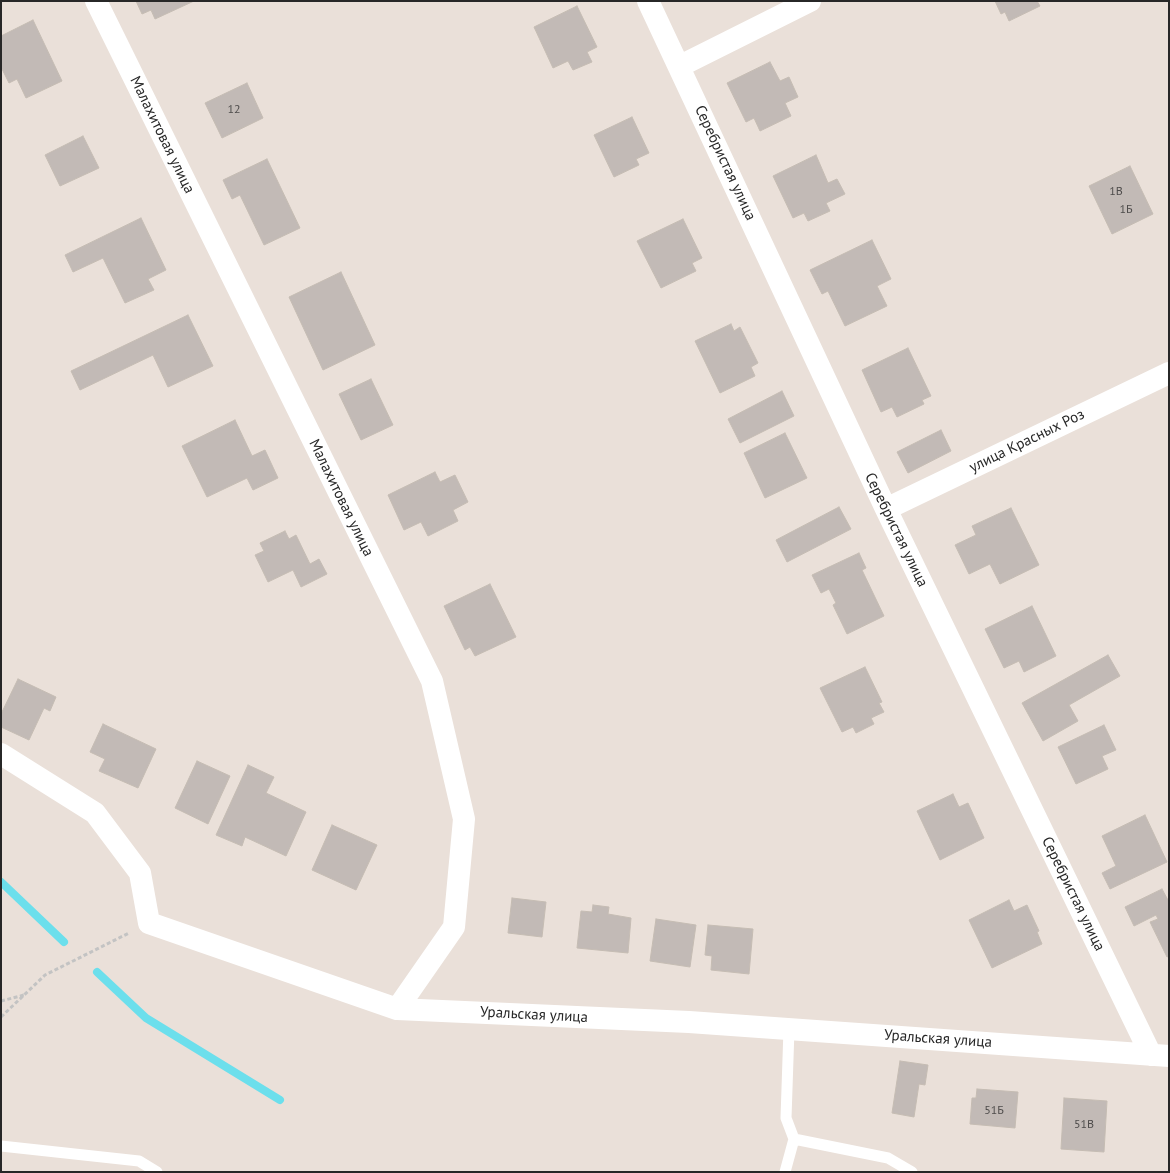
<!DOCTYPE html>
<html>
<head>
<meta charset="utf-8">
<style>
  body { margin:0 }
  #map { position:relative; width:1170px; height:1173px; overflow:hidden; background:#eae0d9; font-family:"PT Sans",sans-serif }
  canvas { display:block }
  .frame { position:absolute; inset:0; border:2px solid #272727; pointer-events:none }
</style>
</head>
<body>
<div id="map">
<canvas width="1170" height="1173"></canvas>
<div class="frame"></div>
</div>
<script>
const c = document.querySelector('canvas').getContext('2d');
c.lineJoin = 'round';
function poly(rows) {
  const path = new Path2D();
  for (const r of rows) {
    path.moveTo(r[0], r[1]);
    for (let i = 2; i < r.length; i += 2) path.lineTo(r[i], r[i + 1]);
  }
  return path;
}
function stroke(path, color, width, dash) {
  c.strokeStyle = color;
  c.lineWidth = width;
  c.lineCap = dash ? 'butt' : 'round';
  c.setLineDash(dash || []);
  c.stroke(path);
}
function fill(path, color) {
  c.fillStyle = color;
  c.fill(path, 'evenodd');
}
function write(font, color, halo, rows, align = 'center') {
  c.font = font + ' "PT Sans",sans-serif';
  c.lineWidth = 4;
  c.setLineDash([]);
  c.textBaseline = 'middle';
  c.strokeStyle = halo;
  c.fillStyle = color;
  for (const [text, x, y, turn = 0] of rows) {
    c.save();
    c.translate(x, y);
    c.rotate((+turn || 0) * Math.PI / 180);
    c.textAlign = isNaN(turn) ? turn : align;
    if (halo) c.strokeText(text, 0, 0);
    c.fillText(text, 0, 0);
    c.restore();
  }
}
const stream = poly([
  [1,882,64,942],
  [97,972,146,1018,280,1100]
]);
const building = poly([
  [136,1,194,1,155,19,151,10,142,14,136,1],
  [995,1,1037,1,1040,6,1009,21,1005,12,1001,14,995,1],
  [577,6,597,47,587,52,592,62,573,70,568,61,553,68,534,27,577,6],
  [33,20,62,81,26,98,17,79,9,83,1,67,1,36,33,20],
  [770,62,780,81,789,77,798,97,785,103,791,116,760,131,754,118,746,122,727,83,770,62],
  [247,83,263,118,222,138,205,103,247,83],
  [632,117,649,153,636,159,639,165,614,177,594,135,632,117],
  [83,136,99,168,60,186,45,155,83,136],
  [816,155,828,183,837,179,845,194,826,203,830,211,808,221,804,213,793,218,773,176,816,155],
  [267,159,300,228,264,245,240,195,232,199,223,180,267,159],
  [1130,166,1153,214,1112,234,1089,186,1130,166],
  [141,218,166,270,148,279,154,290,125,303,103,258,73,272,65,255,141,218],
  [683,219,702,258,692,263,696,271,661,288,637,241,683,219],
  [872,240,891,279,877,286,887,306,845,326,828,291,822,294,810,270,872,240],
  [341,272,375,345,323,370,289,297,341,272],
  [188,315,213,366,168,387,153,355,80,390,71,371,188,315],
  [731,324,734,331,740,327,758,363,751,367,755,376,720,393,695,341,731,324],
  [908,348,931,396,922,400,924,404,897,417,892,407,881,412,862,370,908,348],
  [371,379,393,425,361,440,339,394,371,379],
  [782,391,794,416,740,443,728,419,782,391],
  [235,420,252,456,265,450,278,478,253,490,247,478,207,497,182,446,235,420],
  [941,430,951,451,908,473,897,452,941,430],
  [785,433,807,478,765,498,744,453,785,433],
  [435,472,440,482,455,475,468,502,453,510,458,521,428,536,421,522,404,530,388,495,435,472],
  [839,507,851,529,787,562,776,540,839,507],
  [1011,508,1039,565,1000,584,990,564,969,574,955,545,976,535,972,526,1011,508],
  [285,531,289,539,296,535,310,564,319,559,327,574,301,587,293,570,268,582,255,555,264,551,260,543,285,531],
  [859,553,866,568,862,570,884,616,847,634,833,605,836,603,829,589,821,593,812,575,859,553],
  [490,584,516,637,475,656,470,647,465,650,444,606,490,584],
  [1032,606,1056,656,1024,672,1019,661,1004,668,985,629,1032,606],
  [1108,655,1120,676,1069,705,1078,721,1043,741,1022,703,1108,655],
  [865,667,882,702,879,703,884,712,871,718,874,724,856,733,853,727,842,732,820,688,865,667],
  [18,679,56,697,50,711,44,708,29,740,1,727,1,714,18,679],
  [103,724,156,749,138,788,99,771,105,759,90,752,103,724],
  [1104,725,1116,750,1102,756,1108,769,1076,784,1058,747,1104,725],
  [197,761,230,776,208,824,175,808,197,761],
  [248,765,274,777,266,793,306,812,286,856,245,837,242,846,216,835,248,765],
  [953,794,959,807,968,803,984,838,940,860,917,811,953,794],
  [1145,815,1167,862,1110,889,1102,873,1116,866,1102,836,1145,815],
  [332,825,377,845,356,890,312,870,332,825],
  [1162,889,1169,902,1169,956,1167,957,1150,922,1158,919,1156,915,1134,926,1125,907,1162,889],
  [512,898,546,902,542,937,508,933,512,898],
  [1009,900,1014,911,1027,905,1039,931,1037,932,1042,944,992,968,969,920,1009,900],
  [593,905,609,907,608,914,631,918,628,953,577,948,581,911,592,912,593,905],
  [656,919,696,925,690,967,650,961,656,919],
  [708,925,753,929,749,974,711,970,712,956,705,955,708,925],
  [900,1061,928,1065,925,1085,919,1084,914,1117,892,1113,900,1061],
  [977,1089,1018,1092,1015,1128,970,1124,972,1098,976,1098,977,1089],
  [1064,1098,1107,1101,1104,1152,1061,1149,1064,1098]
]);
const path = poly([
  [1,1001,24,995],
  [1,1017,45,975,129,933]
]);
const service = poly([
  [789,1029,786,1118,794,1139,888,1158,912,1172],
  [1,1146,139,1161,157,1172],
  [785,1172,794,1139]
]);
const minor = poly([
  [96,1,432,681,464,819,454,927,397,1009],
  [648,1,886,509,1151,1055],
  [680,66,810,1],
  [886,509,1169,373],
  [1,754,95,813,140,873,149,923,397,1009,689,1022,1169,1056]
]);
const numberNames = [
  ["12",234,110],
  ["1В",1116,192],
  ["1Б",1126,210],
  ["51Б",994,1111],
  ["51В",1084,1125]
];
const streetNames = [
  ["Малахитовая улица",162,135,64],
  ["Серебристая улица",725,163,65],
  ["улица Красных Роз",1027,441,-26],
  ["Малахитовая улица",341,498,64],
  ["Серебристая улица",896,530,64],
  ["Серебристая улица",1073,894,64],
  ["Уральская улица",534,1015,3],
  ["Уральская улица",938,1039,4]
];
stroke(stream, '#6cdfec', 8);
fill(building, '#c2bab6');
stroke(building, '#c5bcb3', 1);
stroke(path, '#c3c3c3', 3, [4, 2.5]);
stroke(service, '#fff', 11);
stroke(minor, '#fff', 22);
write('12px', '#4e4c4b', null, numberNames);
write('15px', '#272727', '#fff', streetNames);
</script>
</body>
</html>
